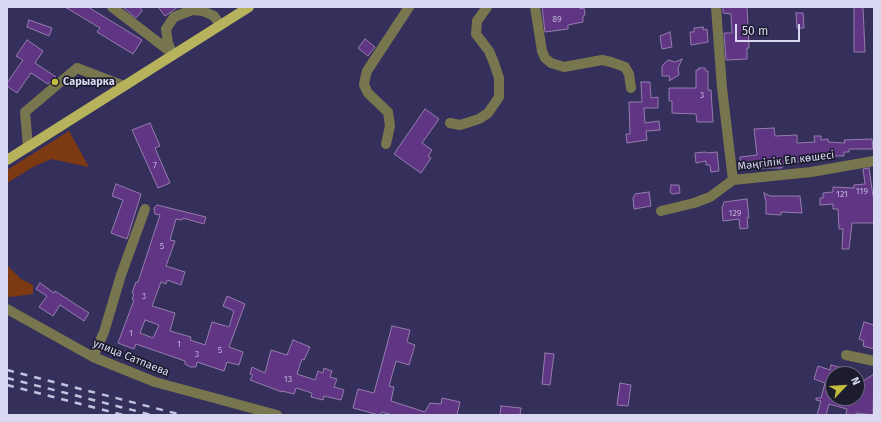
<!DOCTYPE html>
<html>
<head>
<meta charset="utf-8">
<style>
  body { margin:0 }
  #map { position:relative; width:881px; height:422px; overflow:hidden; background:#35305b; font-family:"Fira Sans",sans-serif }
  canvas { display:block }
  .frame { position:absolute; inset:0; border:8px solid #d8d8f3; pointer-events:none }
  .north { position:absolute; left:825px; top:366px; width:40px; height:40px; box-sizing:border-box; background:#1d1c2f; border:1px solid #68677d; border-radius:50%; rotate:65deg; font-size:11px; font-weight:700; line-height:16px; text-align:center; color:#d8d8f3 }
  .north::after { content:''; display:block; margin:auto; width:14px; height:18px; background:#c3bd3e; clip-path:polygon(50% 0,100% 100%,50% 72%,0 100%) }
  .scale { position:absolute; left:735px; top:24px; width:65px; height:18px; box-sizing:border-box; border:2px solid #d8d8f3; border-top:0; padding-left:5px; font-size:12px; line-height:14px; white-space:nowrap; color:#d8d8f3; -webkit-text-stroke:3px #1d1c2f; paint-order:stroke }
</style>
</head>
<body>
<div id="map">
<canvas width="881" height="422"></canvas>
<div class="frame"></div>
<div class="north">N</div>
<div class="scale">50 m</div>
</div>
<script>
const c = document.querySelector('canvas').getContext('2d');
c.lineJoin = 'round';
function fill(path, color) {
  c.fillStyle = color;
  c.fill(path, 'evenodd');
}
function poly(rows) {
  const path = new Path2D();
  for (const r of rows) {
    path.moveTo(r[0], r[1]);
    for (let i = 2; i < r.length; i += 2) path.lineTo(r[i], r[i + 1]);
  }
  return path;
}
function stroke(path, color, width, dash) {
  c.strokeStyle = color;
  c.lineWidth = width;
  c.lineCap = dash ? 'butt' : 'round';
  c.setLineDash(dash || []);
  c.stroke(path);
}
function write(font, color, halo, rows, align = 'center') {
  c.font = font + ' "Fira Sans",sans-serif';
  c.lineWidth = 3.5;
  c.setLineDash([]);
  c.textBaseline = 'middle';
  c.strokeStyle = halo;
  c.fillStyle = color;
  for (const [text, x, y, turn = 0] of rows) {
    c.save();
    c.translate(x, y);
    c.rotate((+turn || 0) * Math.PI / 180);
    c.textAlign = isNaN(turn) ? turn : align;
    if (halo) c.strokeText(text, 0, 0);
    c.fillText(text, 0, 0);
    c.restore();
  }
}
const green = poly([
  [69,131,89,167,51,159,33,167,7,183,7,170],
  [7,265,21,279,33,285,33,294,9,297,7,295]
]);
const building = poly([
  [65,7,88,7,142,40,133,54,97,32,100,28,65,7],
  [123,7,140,7,142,11,136,18,123,7],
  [158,7,178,7,165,16,158,7],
  [542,7,580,7,580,9,584,8,585,15,583,16,583,22,568,25,568,29,545,32,542,7],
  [723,7,747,7,749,48,747,48,747,59,726,60,724,33,732,33,731,14,723,13,723,7],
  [854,7,863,7,865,52,854,52,854,7],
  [796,13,803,13,804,28,797,28,796,13],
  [29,20,52,28,49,36,27,27,29,20],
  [703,27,703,30,707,29,708,42,691,45,690,32,694,32,694,28,703,27],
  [670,32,672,47,662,49,660,36,670,32],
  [365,39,375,47,368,56,358,48,365,39],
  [27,40,43,51,35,63,56,77,48,84,31,73,17,93,7,86,7,83,23,60,16,56,27,40],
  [682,59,678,68,679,75,669,81,670,76,662,76,662,66,668,60,675,62,682,59],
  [699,68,705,68,706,71,708,71,708,90,711,90,713,122,697,122,696,114,672,113,672,101,669,101,669,88,696,88,696,70,699,70,699,68],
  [641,82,650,82,651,98,658,97,658,108,644,108,645,123,659,121,660,130,646,131,647,140,627,143,626,134,630,134,629,102,642,102,641,82],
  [425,109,439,119,422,143,432,150,428,156,431,158,421,173,394,154,425,109],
  [150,123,160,146,155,148,170,183,158,188,132,130,150,123],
  [774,128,775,136,797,135,797,143,815,142,814,136,821,136,821,140,828,139,828,142,845,143,844,140,872,139,873,149,849,149,849,152,844,152,844,156,829,156,829,158,782,164,782,168,740,168,740,157,757,155,754,129,774,128],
  [705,152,706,153,717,152,719,171,711,172,710,165,706,165,706,161,696,163,695,153,705,152],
  [869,168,873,196,874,195,874,223,852,223,849,249,842,249,843,229,839,229,838,209,833,209,833,204,820,205,820,198,823,198,823,193,833,192,833,187,854,188,854,185,865,184,863,169,869,168],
  [116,184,141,194,127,239,111,233,123,200,112,196,116,184],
  [671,185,679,185,680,193,672,194,670,192,671,185],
  [649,192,651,206,634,209,633,198,635,194,649,192],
  [764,193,770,196,800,196,802,213,781,212,781,215,766,214,766,202,764,193],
  [747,199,749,218,747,218,748,228,740,229,739,219,723,221,722,208,724,202,747,199],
  [157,205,206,217,204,224,183,218,182,220,176,219,170,240,175,241,166,266,185,272,181,285,167,280,166,284,161,282,152,306,175,313,170,331,191,337,190,340,205,345,212,322,229,327,234,311,223,306,227,296,245,304,229,347,243,352,239,365,227,362,224,371,197,362,196,367,190,367,185,364,185,361,136,344,134,349,118,343,134,300,132,299,134,294,132,293,136,282,138,282,160,215,155,214,154,208,157,205],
  [145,320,159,325,153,338,140,333,145,320],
  [40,283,54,293,55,291,89,313,84,321,60,305,53,316,39,307,47,296,36,289,40,283],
  [864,322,874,325,874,349,863,346,864,341,859,339,864,322],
  [392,326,410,330,407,342,415,345,409,365,396,361,389,386,394,387,391,401,425,412,430,403,441,404,442,398,460,402,457,415,392,415,382,412,379,415,353,408,358,389,374,393,392,326],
  [293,340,310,347,304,360,302,359,297,374,315,380,318,371,323,373,324,368,332,371,330,377,337,379,334,387,344,390,341,400,324,396,323,400,311,397,312,393,296,388,294,394,282,391,282,392,250,380,253,375,250,374,252,367,265,373,271,350,287,355,293,340],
  [545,353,554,354,550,385,542,384,545,353],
  [831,365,858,372,858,374,833,374,833,398,857,398,857,385,874,374,873,415,856,413,856,415,846,414,847,409,829,404,826,415,817,415,821,401,816,400,816,398,821,398,825,383,814,379,818,366,830,370,831,365],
  [620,383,631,385,628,406,617,405,620,383],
  [501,406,521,408,520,415,500,415,501,406]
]);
const minor = poly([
  [112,7,172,53],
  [535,7,542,51,545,58,551,63,564,67,602,60,611,62,625,67,629,74,631,88],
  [716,7,722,88,733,180],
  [173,55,168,43,166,29,174,17,192,10,203,11,214,16,220,25],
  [450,123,460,125,479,119,488,113,499,97,499,78,494,63,489,51,476,34,477,21,487,7],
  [386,144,390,126,388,112,368,93,364,85,365,79,367,71,409,7],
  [28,147,25,112,77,68,124,86],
  [661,211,694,203,710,197,733,180,811,172,874,161],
  [7,309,93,357,155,382,277,415],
  [846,355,874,361],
  [93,357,104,332,121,275,145,209]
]);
const major = poly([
  [7,160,249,7]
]);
const rail = poly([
  [7,370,182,415],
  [7,378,152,415],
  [7,385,123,415]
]);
const markers = [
  [55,82,4,"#c3bd3e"]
];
const numberNames = [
  ["89",557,19],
  ["3",702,95],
  ["7",155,165],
  ["119",862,191],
  ["121",842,194],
  ["129",735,213],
  ["5",162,246],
  ["3",144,296],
  ["1",131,333],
  ["1",179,344],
  ["5",220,350],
  ["3",197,354],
  ["13",288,379]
];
const poiNames = [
  ["Сарыарка",63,82]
];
const streetNames = [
  ["Мәңгілік Ел көшесі",786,161,-7],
  ["улица Сатпаева",131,358,22]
];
fill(green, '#7c3912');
fill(building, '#603684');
stroke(building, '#947dac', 1);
stroke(minor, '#77764e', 10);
stroke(major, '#b7b35d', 10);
stroke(rail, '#c2c2df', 2.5, [7, 7]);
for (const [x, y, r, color] of markers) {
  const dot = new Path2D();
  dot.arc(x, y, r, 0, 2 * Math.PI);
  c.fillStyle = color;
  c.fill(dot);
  stroke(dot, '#1d1c2f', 1.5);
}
write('9px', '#bab0d7', null, numberNames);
write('bold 11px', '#d8d8f3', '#1d1c2f', poiNames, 'left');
write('11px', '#d8d8f3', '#1d1c2f', streetNames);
</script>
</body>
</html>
